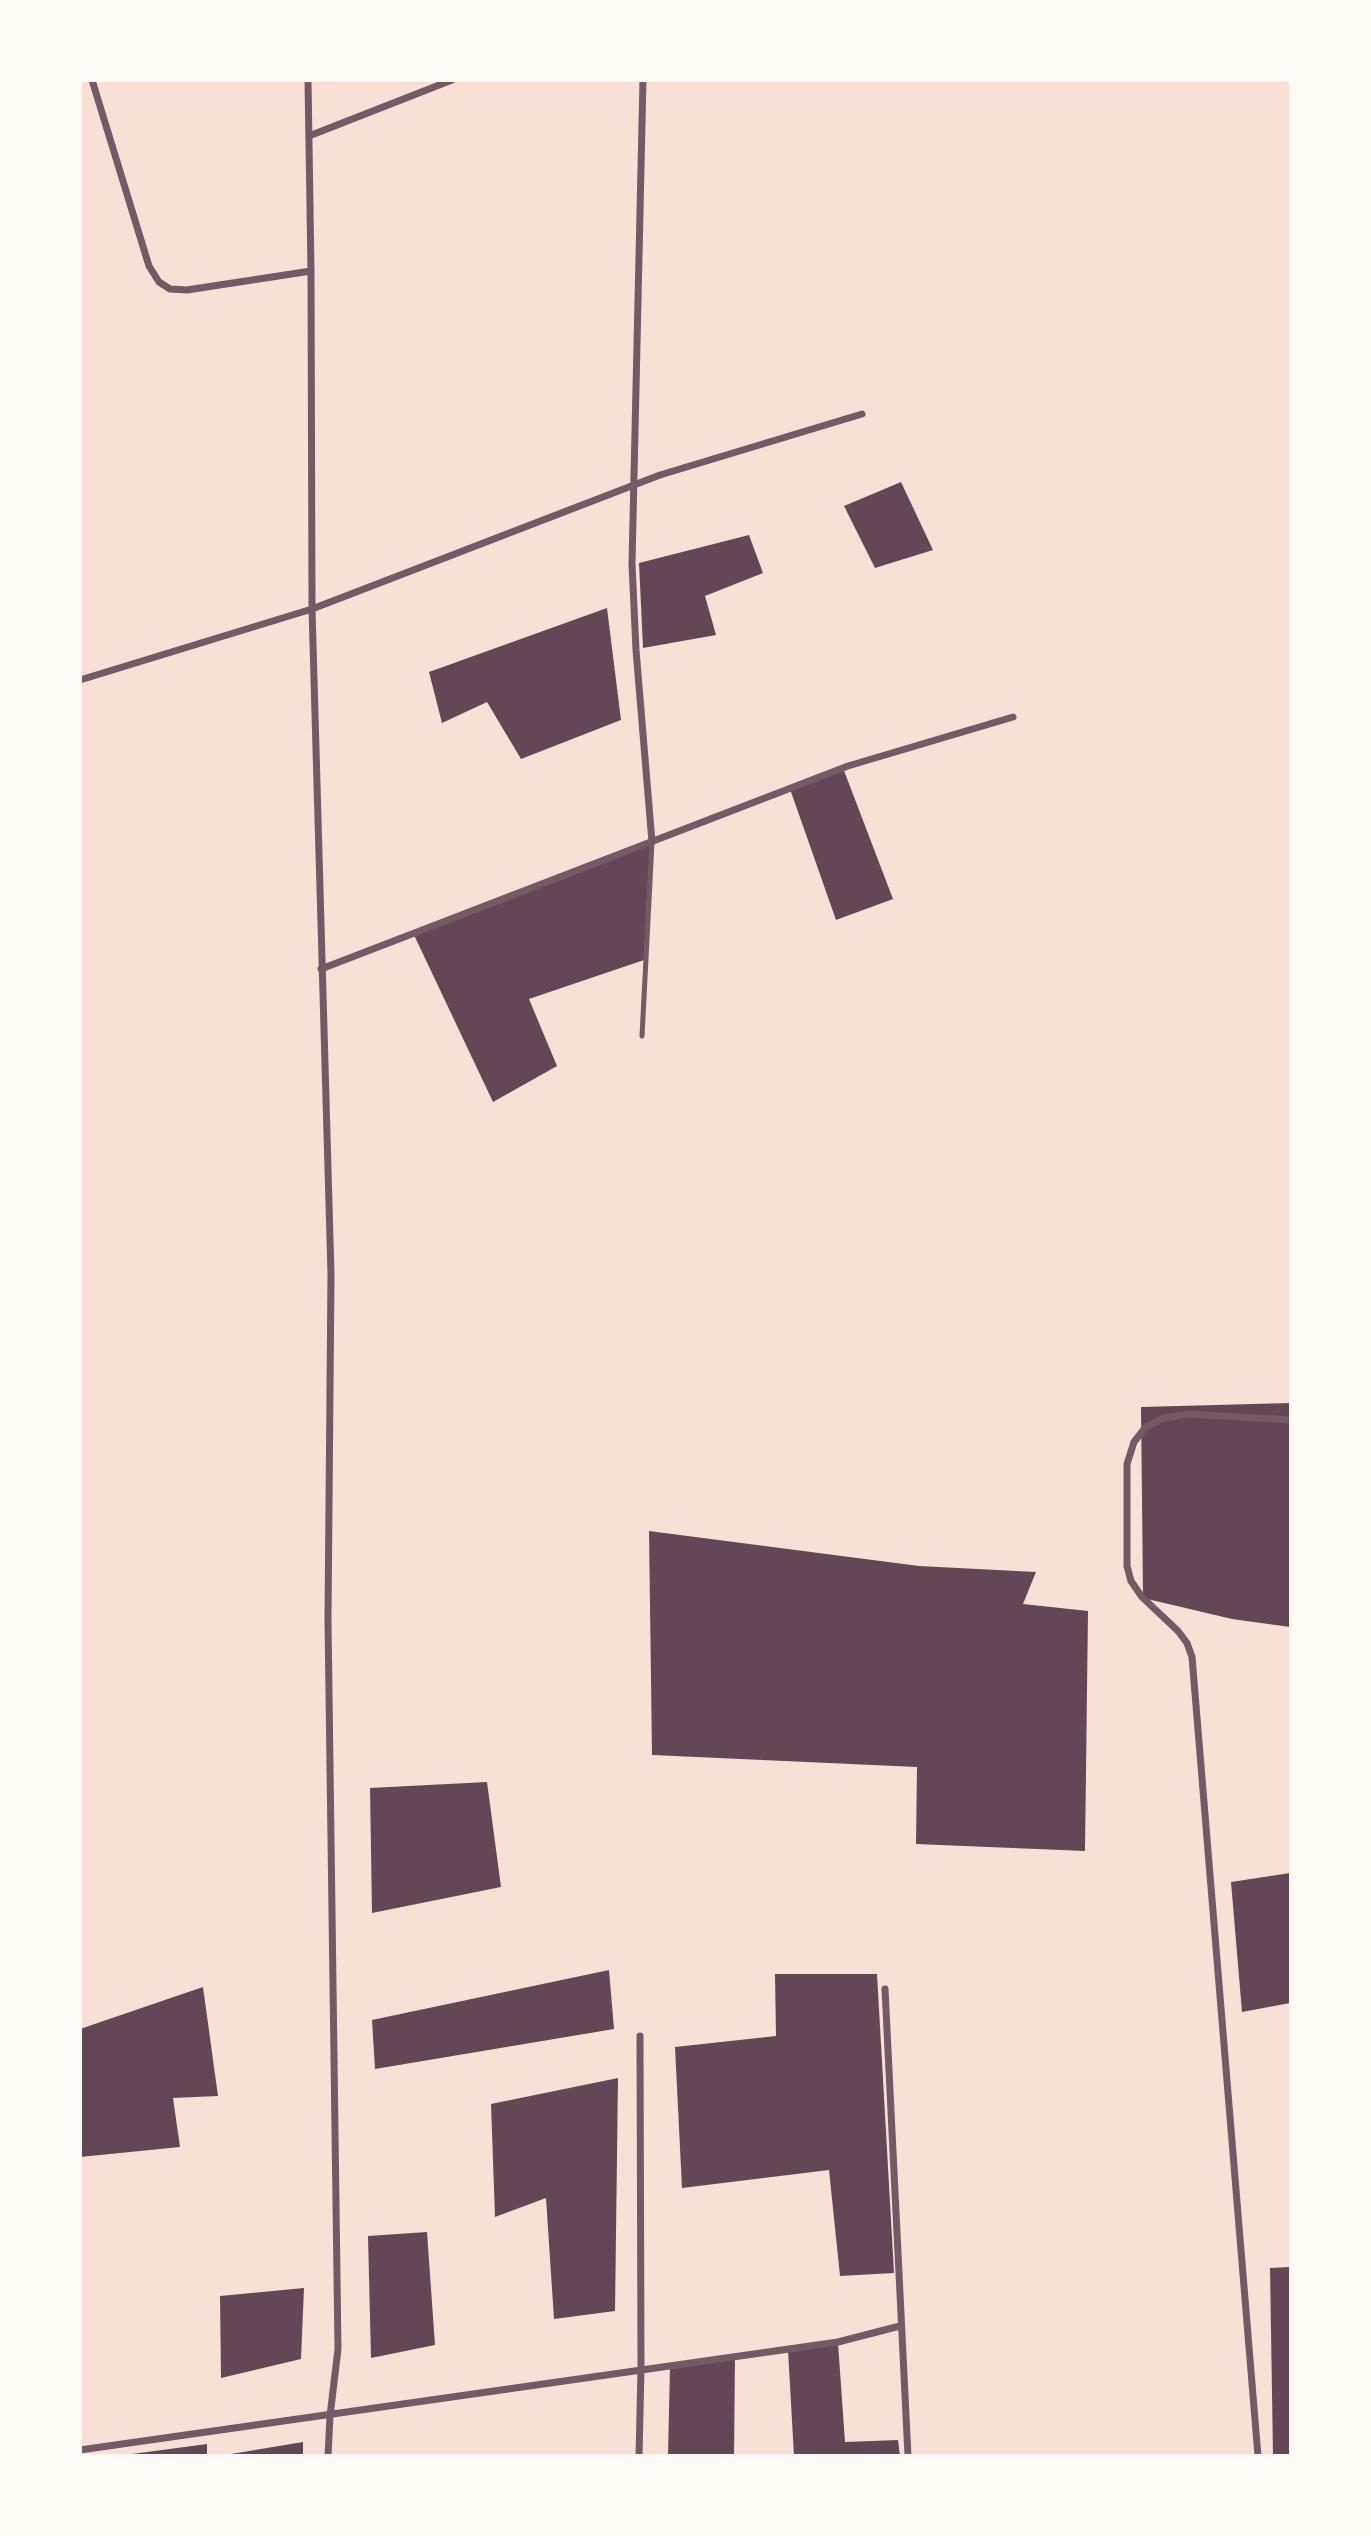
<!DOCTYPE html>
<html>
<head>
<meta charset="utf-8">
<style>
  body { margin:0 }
  #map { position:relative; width:1371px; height:2536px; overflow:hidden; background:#f7e1d7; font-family:"Noto Serif",serif }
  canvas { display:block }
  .frame { position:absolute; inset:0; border:82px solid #fffaf5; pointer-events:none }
</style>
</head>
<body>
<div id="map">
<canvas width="1371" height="2536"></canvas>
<div class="frame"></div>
</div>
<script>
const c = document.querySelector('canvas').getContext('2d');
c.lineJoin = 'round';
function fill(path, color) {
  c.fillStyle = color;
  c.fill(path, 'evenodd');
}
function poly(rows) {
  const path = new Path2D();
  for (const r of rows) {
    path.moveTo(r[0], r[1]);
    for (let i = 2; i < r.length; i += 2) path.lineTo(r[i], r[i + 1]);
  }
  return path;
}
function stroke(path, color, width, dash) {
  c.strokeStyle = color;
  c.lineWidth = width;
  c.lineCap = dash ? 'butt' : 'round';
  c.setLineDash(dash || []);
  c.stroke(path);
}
const building = poly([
  [901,482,933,550,875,568,844,506],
  [749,535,763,573,705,596,716,635,643,648,639,563],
  [607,608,621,720,521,759,487,702,442,723,429,672],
  [843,768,893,899,836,920,790,789],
  [650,843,644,960,529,999,557,1066,493,1102,414,935],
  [1290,1403,1290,1627,1232,1619,1143,1598,1141,1407],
  [649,1531,919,1566,1036,1572,1023,1604,1088,1611,1085,1851,916,1844,917,1767,652,1755],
  [487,1782,501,1887,372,1913,370,1788],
  [1290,1873,1290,2003,1242,2012,1231,1882],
  [609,1970,614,2029,375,2069,372,2020],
  [775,1974,877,1974,894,2273,840,2276,829,2170,682,2188,675,2047,776,2036],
  [203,1987,218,2096,173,2098,180,2147,80,2157,80,2029],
  [618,2078,615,2311,554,2319,546,2198,495,2217,491,2104],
  [427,2232,435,2345,371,2358,368,2236],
  [1290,2267,1290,2456,1273,2456,1270,2268],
  [304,2288,301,2359,221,2378,220,2296],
  [838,2343,845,2442,898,2440,900,2456,794,2456,788,2350],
  [735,2357,734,2456,668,2456,670,2366],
  [303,2442,303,2456,231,2456,231,2454],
  [207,2444,207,2456,132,2456,132,2454]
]);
const service = poly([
  [642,1036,652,842]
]);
const minor = poly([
  [92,80,149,266,159,282,170,289,187,290,311,271],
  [308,80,311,271,312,609,331,1274,328,1620,338,2349,330,2416,328,2456],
  [643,80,632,564,636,650,652,842],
  [309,136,452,80],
  [80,680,312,609,660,475,862,414],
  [321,969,848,766,1013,717],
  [885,1989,908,2456],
  [80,2450,838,2342,900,2326],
  [639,2456,641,2369,640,2036],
  [1258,2456,1192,1657,1187,1643,1178,1631,1142,1597,1131,1581,1127,1566,1127,1464,1134,1442,1145,1428,1161,1419,1188,1414,1290,1420]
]);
fill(building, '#644757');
stroke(service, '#755966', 5);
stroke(minor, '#755966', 7);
</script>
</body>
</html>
